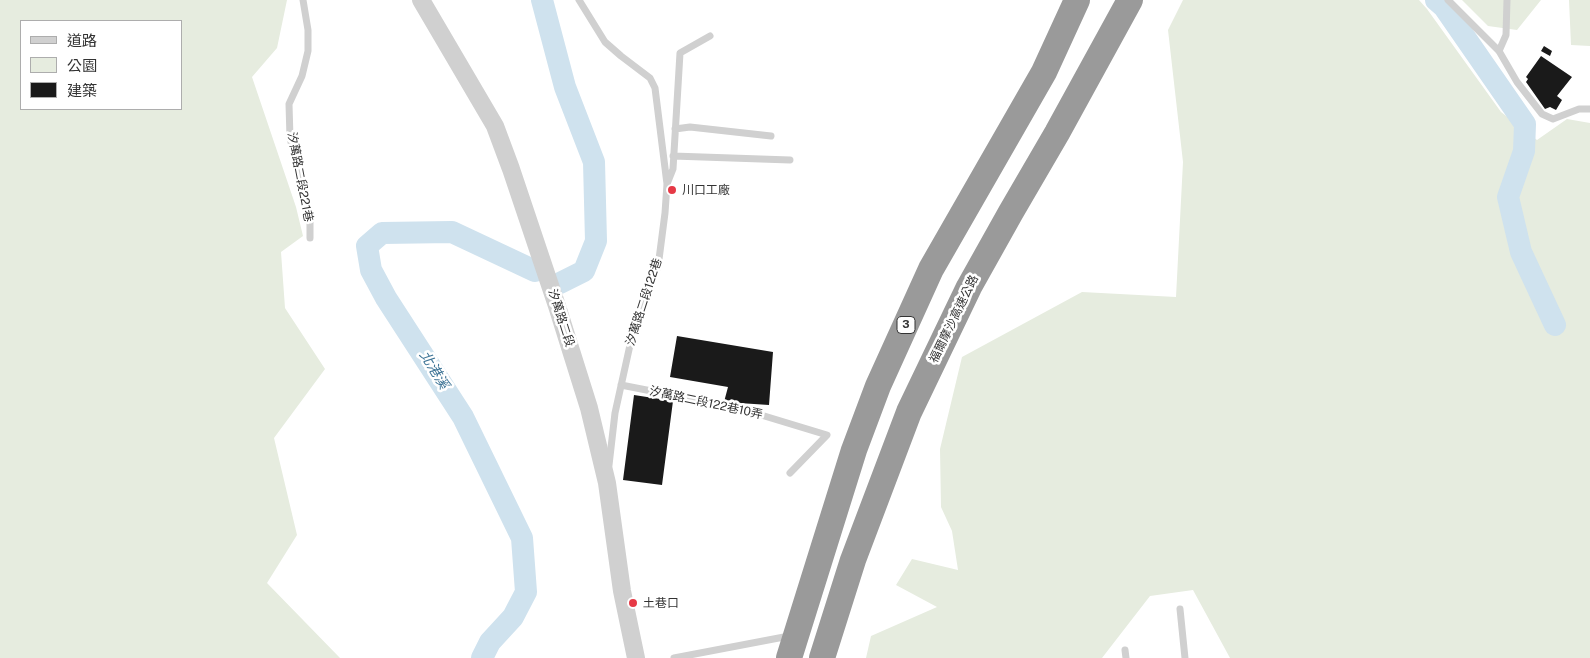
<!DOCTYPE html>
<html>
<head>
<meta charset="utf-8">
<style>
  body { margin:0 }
  #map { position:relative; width:1590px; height:658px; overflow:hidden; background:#fff; font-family:"Public Sans","Noto Sans TC",sans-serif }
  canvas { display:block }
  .legend { position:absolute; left:20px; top:20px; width:162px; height:90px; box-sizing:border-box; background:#fff; border:1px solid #adadad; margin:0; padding:6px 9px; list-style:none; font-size:15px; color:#333 }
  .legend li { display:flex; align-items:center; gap:10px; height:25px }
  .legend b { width:25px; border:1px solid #adadad }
</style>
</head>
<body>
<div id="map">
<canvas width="1590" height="658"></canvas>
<ul class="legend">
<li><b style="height:6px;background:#d0d0d0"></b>道路</li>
<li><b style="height:14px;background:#e6ecdf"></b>公園</li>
<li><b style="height:14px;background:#1a1a1a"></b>建築</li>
</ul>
</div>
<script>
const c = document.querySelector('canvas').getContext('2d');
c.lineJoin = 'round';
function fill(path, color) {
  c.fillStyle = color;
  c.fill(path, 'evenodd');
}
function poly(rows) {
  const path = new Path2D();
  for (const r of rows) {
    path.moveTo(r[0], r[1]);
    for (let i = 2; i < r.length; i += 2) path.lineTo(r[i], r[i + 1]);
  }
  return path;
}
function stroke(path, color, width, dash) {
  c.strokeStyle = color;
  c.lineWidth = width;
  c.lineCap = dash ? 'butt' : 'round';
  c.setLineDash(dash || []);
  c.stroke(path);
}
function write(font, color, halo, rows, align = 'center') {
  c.font = font + ' "Public Sans","Noto Sans TC",sans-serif';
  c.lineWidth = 5;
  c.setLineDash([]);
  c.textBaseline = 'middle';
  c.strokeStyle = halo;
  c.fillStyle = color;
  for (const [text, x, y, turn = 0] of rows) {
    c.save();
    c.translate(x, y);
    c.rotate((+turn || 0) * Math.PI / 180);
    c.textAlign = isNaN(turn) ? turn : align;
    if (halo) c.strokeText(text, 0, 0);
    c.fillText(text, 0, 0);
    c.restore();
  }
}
const green = poly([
  [0,0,287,0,277,48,252,77,296,207,303,236,281,252,285,308,325,369,274,438,297,535,267,583,340,658,0,658],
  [21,21,181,21,181,109,21,109],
  [1183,0,1419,0,1427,9,1501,112,1537,140,1567,119,1590,123,1590,658,1230,658,1193,590,1150,596,1102,658,866,658,871,636,937,607,896,585,912,559,958,570,952,531,941,507,940,449,962,357,1082,292,1176,297,1183,162,1168,30],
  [1462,0,1541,0,1517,30,1488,26],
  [1569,0,1590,0,1590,46,1571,45]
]);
const river = poly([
  [542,0,565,87,594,162,596,241,584,271,560,283],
  [1436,0,1444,7,1525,124,1524,151,1508,197,1521,252,1555,325],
  [482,658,490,642,513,617,526,592,522,538,463,417,386,298,371,270,367,246,382,233,452,232,535,271]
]);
const building = poly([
  [1544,46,1552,51,1550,56,1541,51],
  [1541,56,1572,77,1557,96,1562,100,1556,110,1550,107,1545,109,1526,82,1528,79,1526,77],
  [677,336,773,352,769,405,724,402,728,387,670,377],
  [634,395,673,401,662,485,623,480]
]);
const service = poly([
  [303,0,308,30,308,51,302,76,289,104,290,138,310,215,310,238],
  [579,0,605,42,621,56,650,78,655,88,667,184,665,213,658,267,649,284,634,327,615,413,609,465],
  [1448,0,1499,51,1517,82,1542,114,1553,119,1579,109,1590,109],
  [1499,51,1506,35,1507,0],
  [675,129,690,127,771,136],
  [673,156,790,160],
  [667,184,673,169,680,53,710,36],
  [621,385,738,408,827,435,790,473],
  [1180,609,1185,658],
  [1125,650,1126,658],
  [674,658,784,637]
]);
const tertiary = poly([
  [421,0,495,126,511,169,557,306,589,408,607,483,622,591,636,658]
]);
const motorway = poly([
  [789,658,854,450,878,386,931,269,1044,72,1077,0],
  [822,658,853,560,909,412,969,287,1011,212,1057,133,1130,0]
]);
const markers = [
  [672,190,5,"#e63946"],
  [633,603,5,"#e63946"]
];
const shields = [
  [906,325,18]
];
const shieldNames = [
  ["3",906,325]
];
const streetNames = [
  ["汐萬路二段221巷",300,177,79],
  ["汐萬路二段122巷",644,302,-72],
  ["汐萬路二段",561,318,72],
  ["福爾摩沙高速公路",954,319,-64],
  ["汐萬路二段122巷10弄",706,403,12]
];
const poiNames = [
  ["川口工廠",682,190],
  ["土巷口",643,603]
];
const waterNames = [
  ["北港溪",434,370,58]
];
fill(green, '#e6ecdf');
stroke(river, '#cfe2ee', 22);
fill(building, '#1a1a1a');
stroke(service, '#d0d0d0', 7);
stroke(tertiary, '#d0d0d0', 18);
stroke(motorway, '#9a9a9a', 26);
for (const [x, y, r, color] of markers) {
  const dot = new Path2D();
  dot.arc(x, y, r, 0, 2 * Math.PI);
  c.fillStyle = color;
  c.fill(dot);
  stroke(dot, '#fff', 2);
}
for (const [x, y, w] of shields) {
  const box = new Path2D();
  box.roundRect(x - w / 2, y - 8.5, w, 17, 4);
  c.fillStyle = '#fff';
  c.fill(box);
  stroke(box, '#333', 1);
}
write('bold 11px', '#333', null, shieldNames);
write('12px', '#333', '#fff', streetNames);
write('12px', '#333', '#fff', poiNames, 'left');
write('italic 14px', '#3f7597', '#fff', waterNames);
</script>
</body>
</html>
